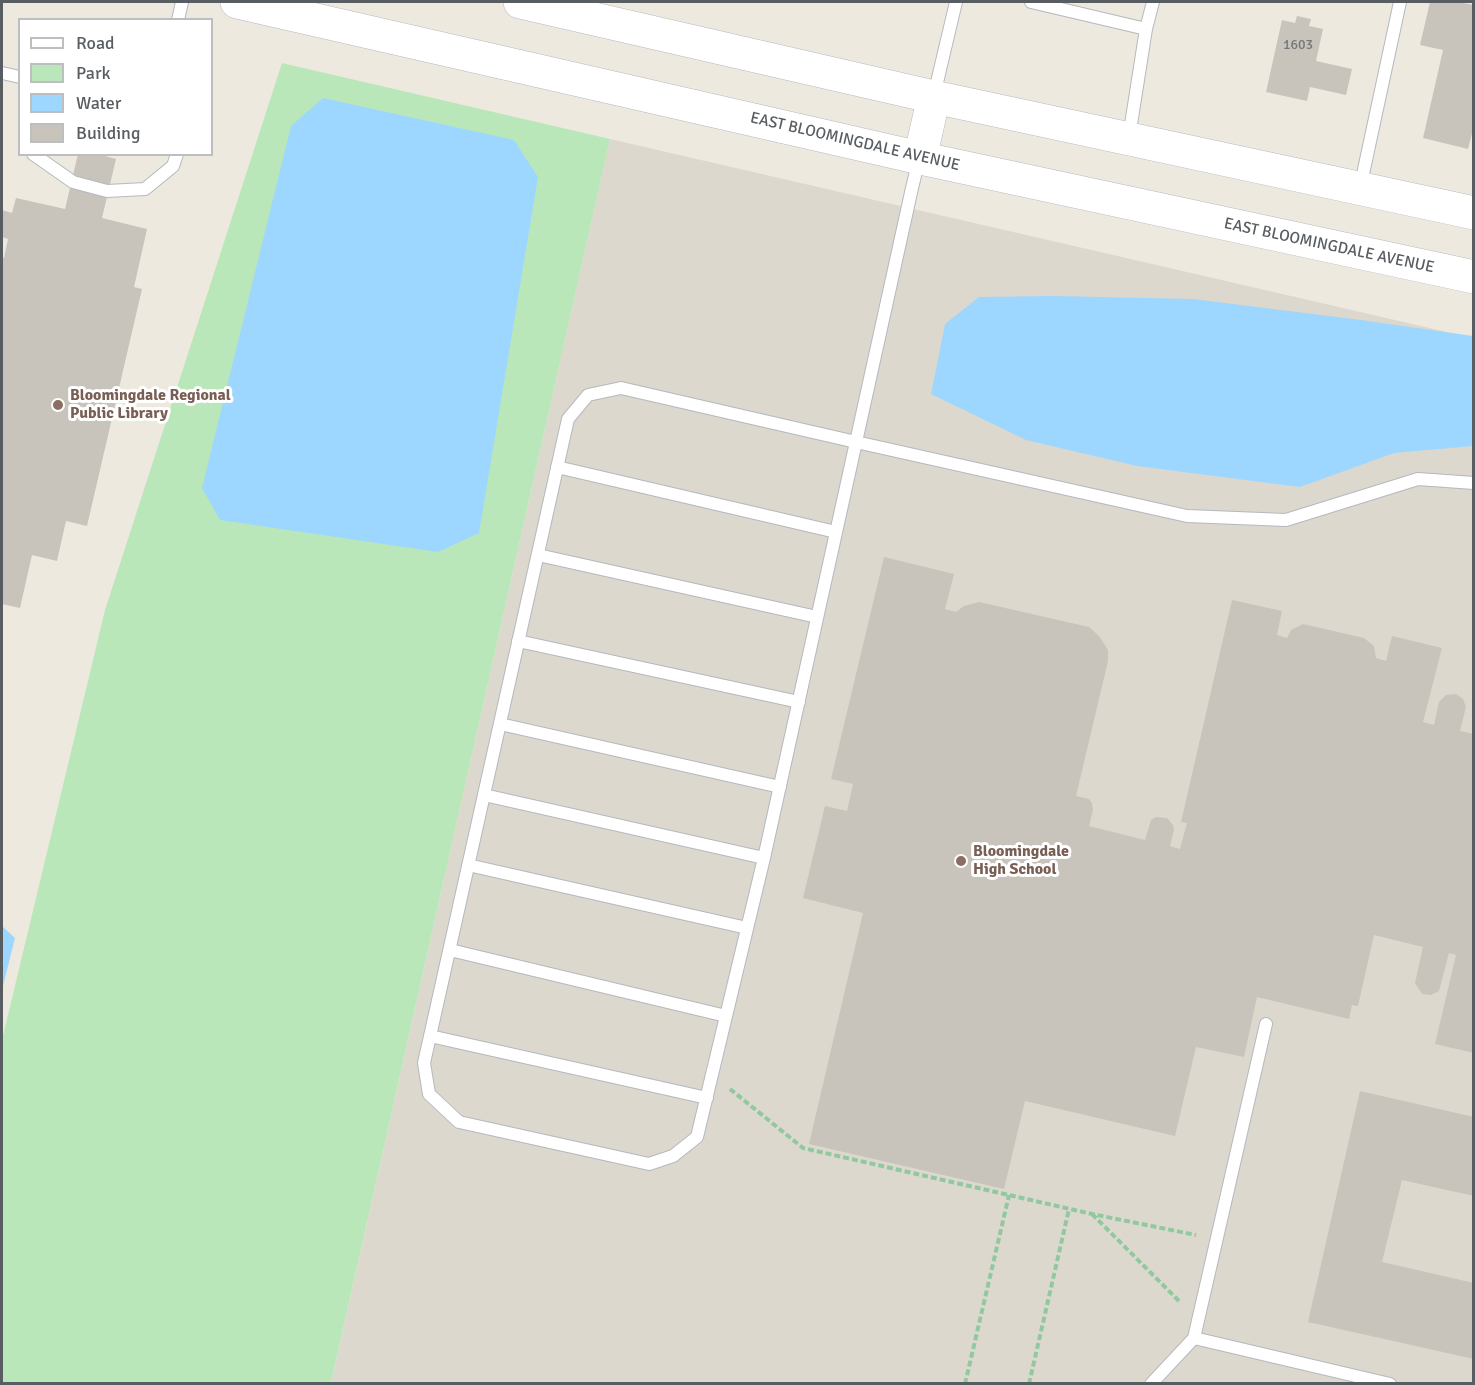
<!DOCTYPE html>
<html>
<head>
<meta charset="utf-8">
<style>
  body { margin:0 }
  #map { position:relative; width:1475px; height:1385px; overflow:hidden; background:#ede9df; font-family:Signika,sans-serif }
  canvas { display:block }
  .frame { position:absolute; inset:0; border:3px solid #585d62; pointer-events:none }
  .legend { position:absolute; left:18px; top:18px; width:195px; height:138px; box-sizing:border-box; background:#fff; border:2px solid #bcbec0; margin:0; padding:8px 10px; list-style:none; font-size:18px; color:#585d62 }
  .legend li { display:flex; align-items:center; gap:12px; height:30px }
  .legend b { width:30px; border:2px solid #bcbec0 }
</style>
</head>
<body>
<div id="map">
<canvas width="1475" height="1385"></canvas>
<div class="frame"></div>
<ul class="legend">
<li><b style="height:8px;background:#fff"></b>Road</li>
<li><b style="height:16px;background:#bae7b9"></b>Park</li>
<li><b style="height:16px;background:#9dd7ff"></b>Water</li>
<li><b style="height:16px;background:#c8c4bc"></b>Building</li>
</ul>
</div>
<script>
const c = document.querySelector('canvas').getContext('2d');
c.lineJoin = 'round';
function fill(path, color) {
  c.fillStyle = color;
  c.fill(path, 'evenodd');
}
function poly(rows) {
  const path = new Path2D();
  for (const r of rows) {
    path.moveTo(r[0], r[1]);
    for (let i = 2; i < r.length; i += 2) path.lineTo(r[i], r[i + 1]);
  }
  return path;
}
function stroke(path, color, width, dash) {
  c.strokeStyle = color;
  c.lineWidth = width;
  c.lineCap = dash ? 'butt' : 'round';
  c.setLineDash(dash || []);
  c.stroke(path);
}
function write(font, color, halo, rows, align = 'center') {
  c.font = font + ' Signika,sans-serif';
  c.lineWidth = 6;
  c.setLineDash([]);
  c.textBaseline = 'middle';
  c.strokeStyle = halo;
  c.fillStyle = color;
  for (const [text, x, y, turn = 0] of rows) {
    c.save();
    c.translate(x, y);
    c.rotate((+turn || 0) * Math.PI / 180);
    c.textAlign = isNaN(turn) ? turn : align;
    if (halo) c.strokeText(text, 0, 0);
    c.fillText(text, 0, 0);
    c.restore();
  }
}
const education = poly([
  [610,139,1473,338,1473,1383,331,1384]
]);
const green = poly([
  [282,63,610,139,331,1383,2,1384,2,1040,105,610]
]);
const water = poly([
  [323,98,514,140,538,177,479,533,438,552,220,520,202,488,291,126],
  [1054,296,1193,299,1361,320,1473,336,1473,446,1394,453,1300,487,1137,466,1026,440,931,394,945,324,979,297],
  [2,926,15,938,2,990]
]);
const building = poly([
  [1430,2,1458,2,1474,5,1474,126,1468,149,1423,138,1443,50,1420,45],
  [1297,16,1311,19,1309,26,1323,29,1316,61,1352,69,1346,95,1310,87,1307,101,1266,92,1282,20,1295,23],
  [78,154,98,154,116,159,102,218,147,229,134,287,142,289,87,526,66,521,57,561,32,555,20,608,2,604,2,257,4,258,8,239,2,237,2,210,12,213,16,198,65,209],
  [884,557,954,574,945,609,956,612,964,606,979,602,1089,627,1099,636,1108,650,1108,661,1076,796,1089,799,1092,803,1093,810,1089,826,1145,840,1151,820,1156,817,1167,818,1173,825,1174,830,1170,846,1180,849,1187,823,1181,822,1232,600,1282,611,1277,635,1287,638,1291,630,1303,624,1364,638,1374,646,1376,658,1386,661,1392,636,1442,648,1423,722,1434,725,1439,702,1446,695,1456,694,1463,699,1466,707,1460,731,1474,734,1474,1053,1435,1044,1456,955,1449,953,1439,991,1431,995,1422,994,1415,983,1423,947,1374,935,1358,1006,1352,1005,1349,1019,1257,997,1244,1057,1196,1047,1175,1136,1025,1101,1004,1189,809,1144,863,913,803,898,825,806,847,811,853,784,831,779],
  [1360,1091,1474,1117,1474,1196,1402,1180,1382,1262,1474,1283,1474,1359,1308,1322]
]);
const path = poly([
  [730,1089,803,1148,1092,1214,1196,1235],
  [1092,1214,1180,1302],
  [965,1384,1009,1195],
  [1029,1384,1069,1209]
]);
const lane = poly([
  [1031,2,1146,29,1153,2],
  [178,20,182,2],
  [2,73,20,77],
  [934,95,956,2],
  [1129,137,1146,29],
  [33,154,73,182,107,191,145,189,173,166,177,154],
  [919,159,912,188,856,442,764,858,697,1137,673,1156,649,1164,459,1122,429,1094,424,1063,568,419,588,395,621,388,856,442,1187,516,1286,520,1418,479,1474,483],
  [1360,188,1400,2],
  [557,467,836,532],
  [538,555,817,617],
  [518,641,799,702],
  [500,724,780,787],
  [484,795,764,858],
  [468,865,747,928],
  [450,950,726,1016],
  [430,1036,707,1098],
  [1194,1338,1390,1384],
  [1151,1384,1194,1338,1266,1024]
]);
const secondary = poly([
  [237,2,920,158,1474,277],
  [520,2,934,97,1474,213],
  [920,158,934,97]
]);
const markers = [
  [58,405,6,"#8d6e63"],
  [961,861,6,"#8d6e63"]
];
const numberNames = [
  ["1603",1298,45]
];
const streetNames = [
  ["EAST BLOOMINGDALE AVENUE",855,142,13],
  ["EAST BLOOMINGDALE AVENUE",1329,246,12]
];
const educationNames = [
  ["Bloomingdale Regional",70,396],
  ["Public Library",70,414],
  ["Bloomingdale",973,852],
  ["High School",973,870]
];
fill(education, '#dcd8ce');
fill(green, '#bae7b9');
fill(water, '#9dd7ff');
fill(building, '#c8c4bc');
stroke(lane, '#b5b8be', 14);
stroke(secondary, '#b5bac0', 34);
stroke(path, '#92c8a0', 4, [6, 3]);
stroke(lane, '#fff', 12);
stroke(secondary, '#fff', 33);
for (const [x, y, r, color] of markers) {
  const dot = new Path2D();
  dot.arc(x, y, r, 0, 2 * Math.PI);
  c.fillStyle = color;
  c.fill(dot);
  stroke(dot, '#fff', 2);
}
write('14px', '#747778', null, numberNames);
write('16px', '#585d62', '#fff', streetNames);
write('bold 16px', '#785e54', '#fff', educationNames, 'left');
</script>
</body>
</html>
